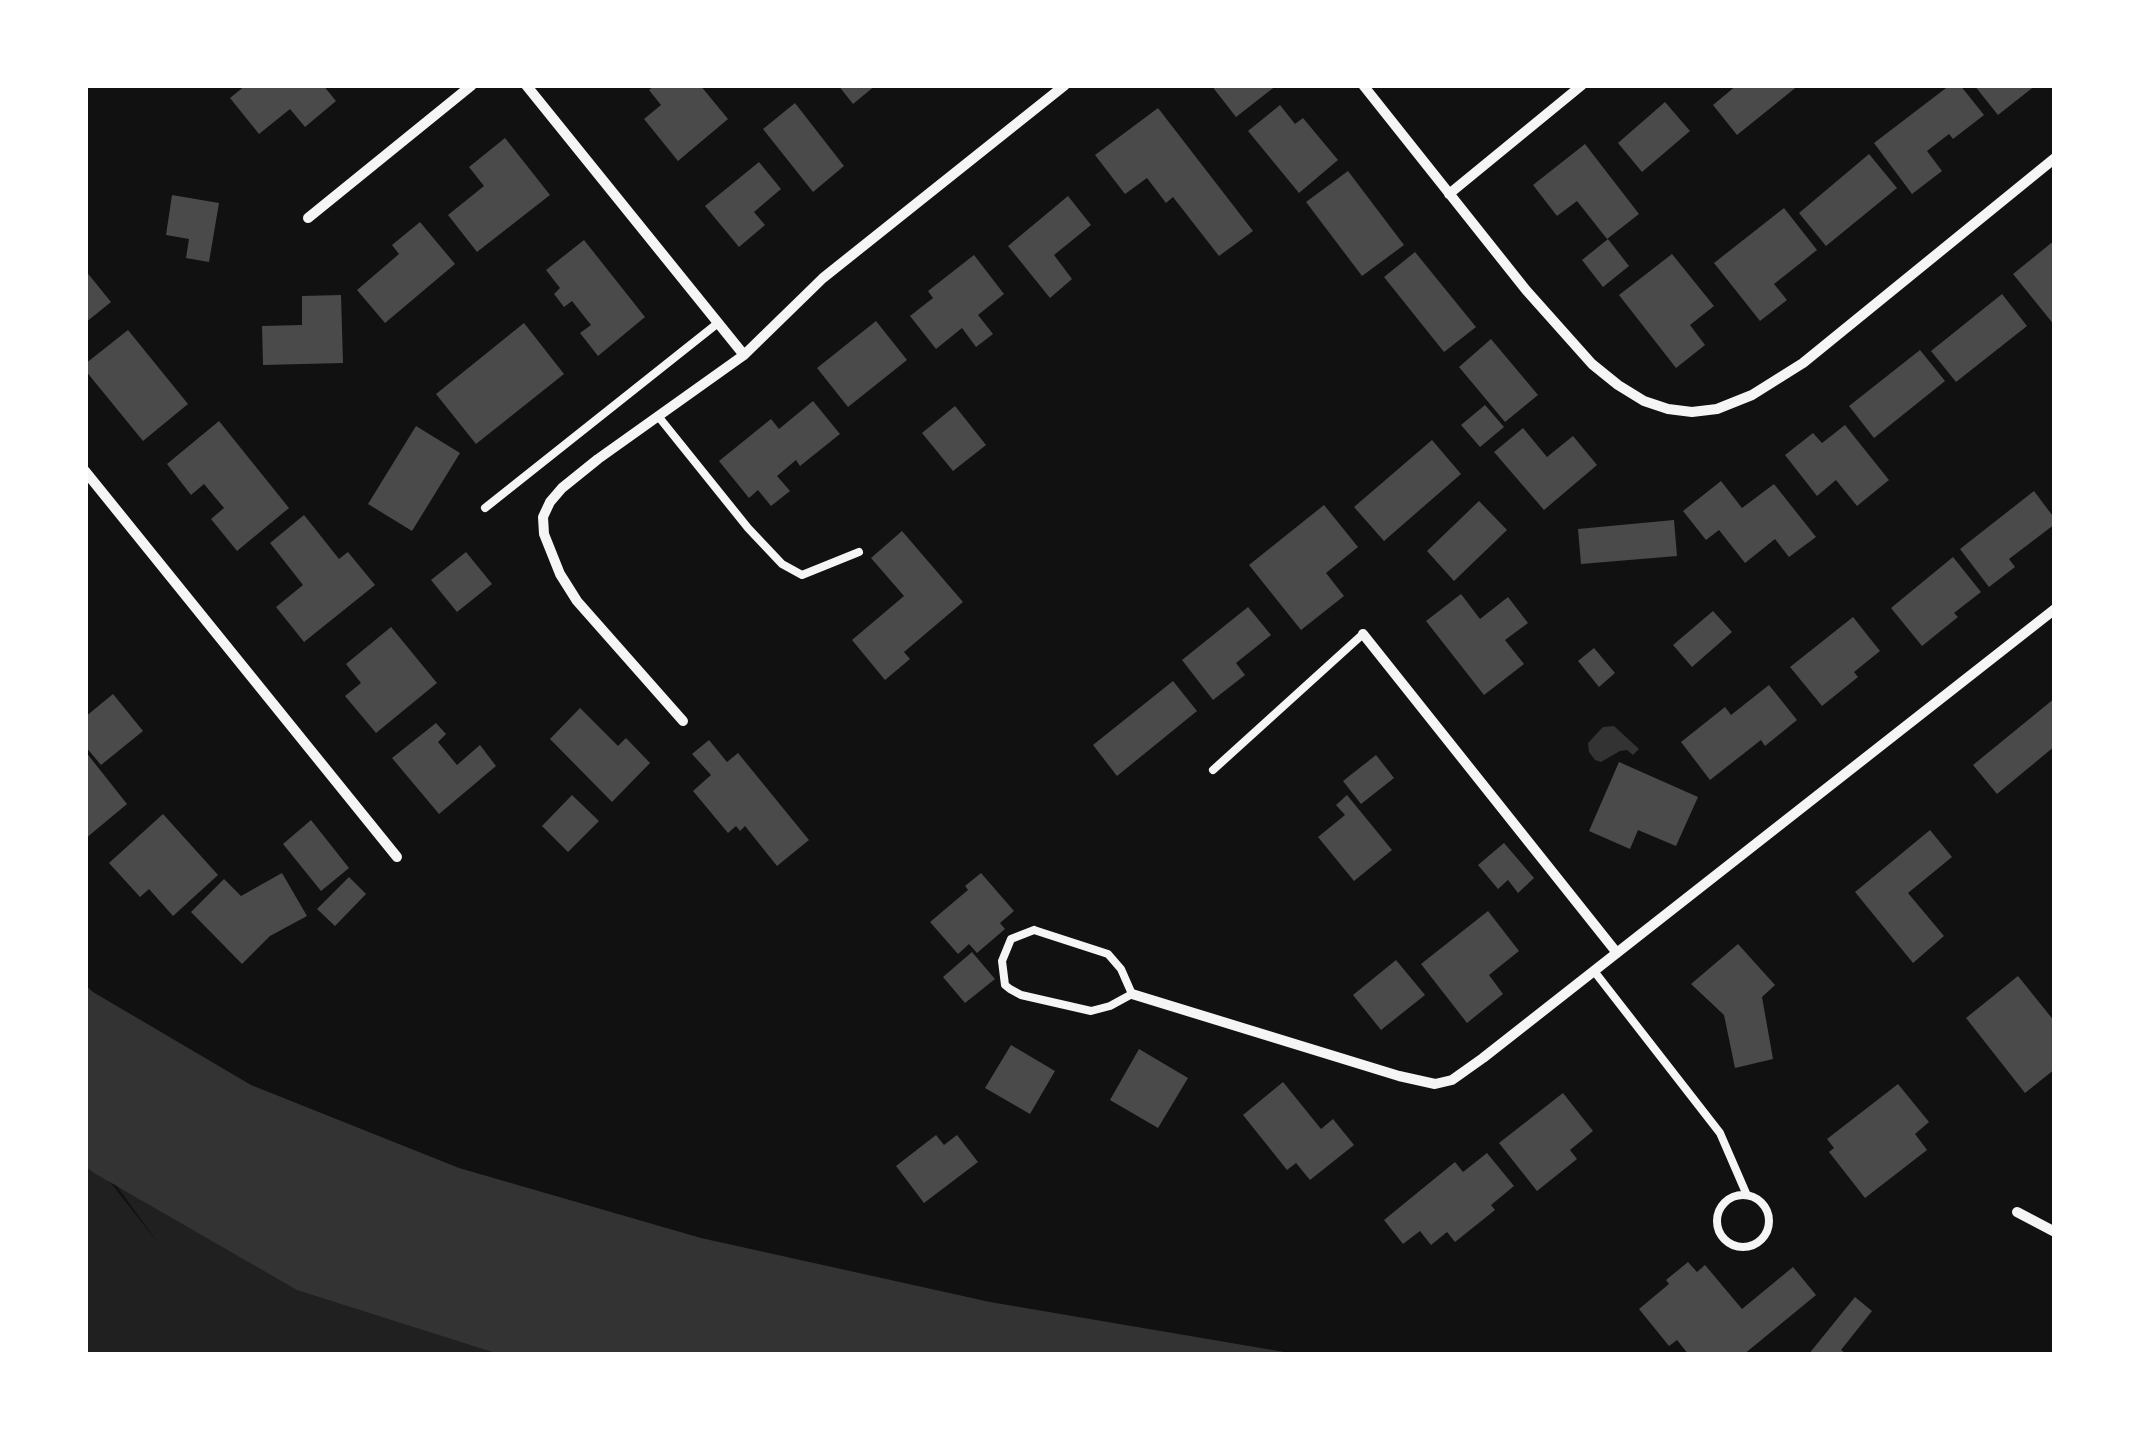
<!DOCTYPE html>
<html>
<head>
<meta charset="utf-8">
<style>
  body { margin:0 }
  #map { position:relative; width:2140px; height:1440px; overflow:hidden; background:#111; font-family:"PT Sans Narrow",sans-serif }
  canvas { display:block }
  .frame { position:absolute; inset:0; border:88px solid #fff; pointer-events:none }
</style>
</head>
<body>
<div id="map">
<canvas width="2140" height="1440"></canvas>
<div class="frame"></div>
</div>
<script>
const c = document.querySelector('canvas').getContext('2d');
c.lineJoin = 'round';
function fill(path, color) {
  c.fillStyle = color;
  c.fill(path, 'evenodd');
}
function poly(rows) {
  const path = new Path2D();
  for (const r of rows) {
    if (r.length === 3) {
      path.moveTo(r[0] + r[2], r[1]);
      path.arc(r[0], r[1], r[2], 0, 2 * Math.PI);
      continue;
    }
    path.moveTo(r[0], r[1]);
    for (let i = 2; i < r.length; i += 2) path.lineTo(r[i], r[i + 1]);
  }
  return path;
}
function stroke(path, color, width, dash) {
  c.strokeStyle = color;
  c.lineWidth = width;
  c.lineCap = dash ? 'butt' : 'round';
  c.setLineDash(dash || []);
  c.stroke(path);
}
const green = poly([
  [85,1091,702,1355,85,1355,85,1162,110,1182,158,1243,85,1142]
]);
const water = poly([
  [1614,726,1639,749,1633,755,1627,750,1620,751,1601,762,1595,760,1589,752,1588,743,1603,727],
  [85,985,93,992,251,1085,459,1168,701,1238,990,1302,1302,1355,502,1355,297,1290,94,1173,85,1166]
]);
const building = poly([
  [246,85,323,85,336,101,305,127,290,109,259,134,230,98],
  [655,85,700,85,728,119,678,161,644,119,661,105,649,90],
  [838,85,876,85,853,104],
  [1211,85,1277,85,1236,117],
  [1737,85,1799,85,1737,135,1713,105],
  [1950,85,1960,85,1984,115,1953,139,1949,134,1927,151,1942,171,1912,194,1874,143],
  [1974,85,2036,85,1998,115],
  [1665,102,1690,131,1642,172,1618,143],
  [795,103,844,166,813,192,763,129],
  [1280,105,1295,124,1303,118,1338,160,1299,193,1248,131],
  [1158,108,1253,231,1219,256,1173,197,1166,203,1147,178,1125,194,1095,155],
  [505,138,550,195,477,252,448,215,484,186,469,167],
  [1585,144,1639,214,1607,239,1577,201,1557,216,1533,185],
  [1869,154,1897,188,1826,246,1799,213],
  [759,162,781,189,754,212,765,225,739,247,705,206],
  [1348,171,1404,245,1362,276,1306,202],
  [172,195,219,203,209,262,186,258,189,239,166,235],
  [1068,196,1091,225,1054,255,1072,279,1050,298,1008,246],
  [1784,208,1817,250,1774,284,1787,300,1760,321,1714,263],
  [420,222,455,264,385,323,357,290,399,254,392,245],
  [1608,239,1629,266,1603,287,1582,260],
  [584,240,645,317,598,356,580,333,591,325,572,301,564,307,554,294,560,288,546,270],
  [2055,240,2055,326,2013,274],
  [1415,252,1476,327,1444,352,1384,277],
  [1672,254,1714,306,1690,325,1705,345,1676,368,1619,295],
  [974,255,1004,294,978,315,993,334,976,347,962,328,936,349,910,316,933,298,928,291],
  [85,270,111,302,85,323],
  [2002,294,2027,326,1956,382,1931,351],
  [341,295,343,363,263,365,262,326,302,325,302,296],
  [876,321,907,360,848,407,817,368],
  [524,323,564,374,476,444,436,394],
  [128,330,188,404,143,441,85,370,85,364],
  [1491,339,1538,395,1505,422,1459,367],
  [1920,350,1945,381,1874,438,1849,406],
  [813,401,840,434,800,466,796,460,777,476,790,491,771,506,758,490,749,498,719,461,771,419,779,429],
  [1485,405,1504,427,1480,447,1461,425],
  [955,406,986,445,953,471,922,433],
  [219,421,289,508,237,551,211,519,224,508,204,484,191,495,167,464],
  [1845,425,1889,480,1857,506,1836,480,1817,496,1785,455,1813,433,1822,443],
  [416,426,460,453,412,531,368,504],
  [1523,428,1547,457,1573,436,1597,465,1544,510,1494,452],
  [1432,440,1461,474,1384,541,1354,507],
  [1721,481,1742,508,1774,484,1816,537,1789,557,1775,539,1745,563,1719,530,1706,540,1683,511],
  [2034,491,2055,519,2055,524,2009,559,2015,567,1989,587,1960,549],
  [1479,501,1507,530,1454,581,1427,551],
  [1324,505,1358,547,1326,573,1344,596,1301,630,1249,565],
  [304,515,339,559,348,552,375,585,304,642,276,607,303,585,270,543],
  [1674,520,1677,556,1581,564,1578,529],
  [902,531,963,602,904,652,910,659,885,680,852,640,904,596,871,558],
  [466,552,492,584,457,612,431,580],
  [1953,557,1981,592,1954,613,1958,617,1922,646,1891,608],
  [1461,594,1480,619,1508,597,1528,623,1505,640,1524,664,1484,695,1426,621],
  [1248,607,1271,635,1236,663,1245,675,1213,700,1182,660],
  [1713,611,1732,632,1692,667,1673,645],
  [1853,617,1880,651,1854,672,1858,677,1822,706,1790,667],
  [391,627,437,683,376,733,345,696,361,683,346,664],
  [1594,648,1615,673,1599,687,1578,661],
  [1173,681,1197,711,1117,776,1093,745],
  [1769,685,1797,720,1765,746,1761,740,1710,780,1681,742,1725,707,1731,715],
  [113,694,143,731,101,765,85,746,85,717],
  [2055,698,2055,746,1997,794,1973,765],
  [580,708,618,746,626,738,650,763,612,802,550,739],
  [436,723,446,734,438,742,457,765,480,745,496,766,439,814,392,758],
  [709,740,727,762,738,753,809,840,777,866,745,826,740,831,736,826,728,833,693,791,711,775,692,754],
  [85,751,127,804,85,839],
  [1376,755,1394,778,1361,804,1343,781],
  [1619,762,1698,797,1676,846,1638,830,1630,849,1589,831],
  [572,795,599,821,568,852,542,826],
  [1347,795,1392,850,1354,881,1318,837,1345,815,1336,805],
  [163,814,218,875,173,916,149,889,140,897,109,863],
  [311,820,349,868,321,891,283,844],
  [1930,830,1952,857,1908,893,1944,936,1913,963,1855,892],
  [1504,843,1534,878,1518,893,1508,880,1498,889,1478,865],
  [282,873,307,916,270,936,242,964,191,912,224,879,241,896],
  [981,873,1014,911,1000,923,1005,929,977,953,969,944,958,954,930,922,968,890,965,886],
  [349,877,366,894,335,926,317,909],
  [1488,911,1519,951,1489,975,1503,994,1467,1023,1421,964],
  [1738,944,1775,985,1762,997,1773,1059,1735,1068,1724,1015,1691,984],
  [972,952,995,979,965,1003,943,977],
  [1396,960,1425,995,1381,1030,1353,995],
  [2018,976,2055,1022,2055,1069,2025,1093,1966,1018],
  [1011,1045,1055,1071,1030,1114,985,1088],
  [1139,1049,1188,1078,1158,1128,1110,1100],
  [1283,1082,1321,1129,1333,1119,1354,1145,1310,1180,1296,1163,1287,1170,1243,1115],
  [1898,1084,1929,1122,1915,1134,1927,1150,1865,1198,1829,1152,1834,1148,1827,1139],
  [1563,1093,1593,1131,1570,1150,1577,1159,1537,1191,1499,1143],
  [936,1135,944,1145,957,1135,978,1162,924,1203,896,1166],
  [1487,1153,1514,1186,1491,1205,1495,1210,1455,1242,1447,1232,1431,1245,1420,1231,1403,1244,1384,1220,1455,1162,1463,1172],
  [1688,1262,1697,1272,1705,1265,1742,1309,1793,1267,1816,1295,1743,1355,1689,1355,1677,1340,1669,1346,1639,1309,1669,1284,1666,1280],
  [1855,1297,1872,1311,1841,1350,1848,1355,1808,1355]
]);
const service = poly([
  [658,416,748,528,782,564,802,575,859,552],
  [485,508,718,323],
  [1213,770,1363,634],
  [1034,930,1108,954,1121,969,1132,994,1110,1006,1091,1011,1021,995,1010,989,1005,985,1002,961,1011,939,1034,930],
  [1594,971,1720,1133,1746,1193],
  [1743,1221,26]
]);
const minor = poly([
  [526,85,744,355],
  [1363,85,1526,290,1592,364,1618,385,1644,401,1668,409,1692,412,1717,409,1752,395,1803,363,2055,158],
  [1449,194,1582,85],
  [308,218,472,85],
  [85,471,397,857],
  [1363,634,1617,953],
  [683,721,577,601,560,574,544,534,543,517,550,502,562,488,598,459,744,355,823,278,1065,85],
  [1132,994,1399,1076,1435,1084,1452,1080,1483,1058,2055,609],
  [2017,1212,2055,1232]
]);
fill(green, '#202020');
fill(water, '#333');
fill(building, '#4a4a4a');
stroke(service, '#f5f5f5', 8);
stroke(minor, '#f5f5f5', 10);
</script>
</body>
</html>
